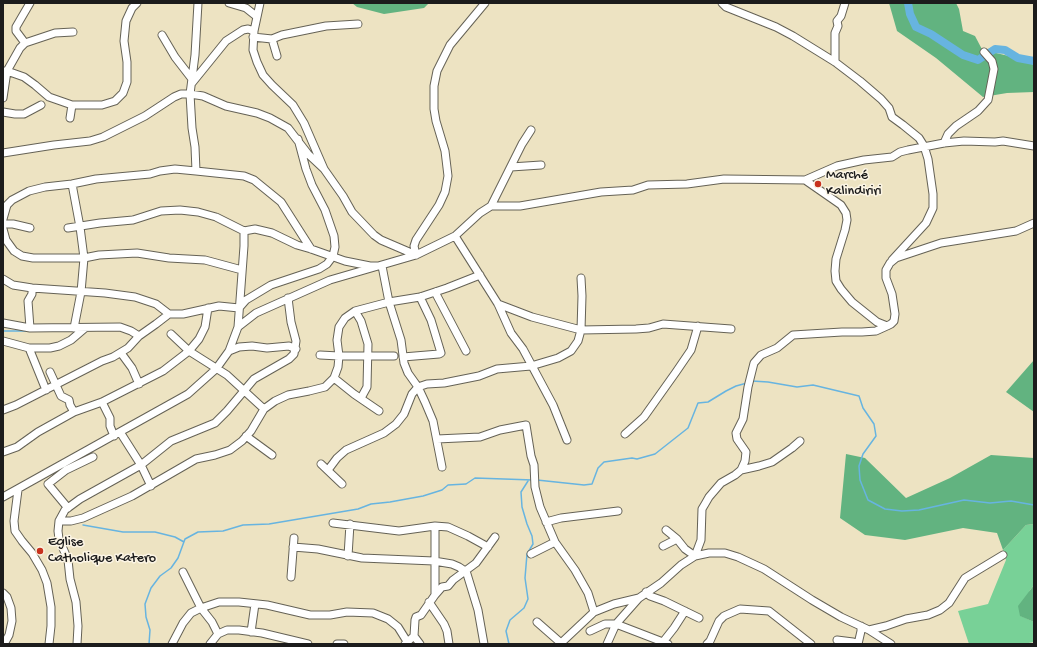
<!DOCTYPE html>
<html>
<head>
<meta charset="utf-8">
<style>
  body { margin:0 }
  #map { position:relative; width:1037px; height:647px; overflow:hidden; background:#ede3c2; font-family:"Gochi Hand",sans-serif }
  canvas { display:block }
  .frame { position:absolute; inset:0; border:4px solid #1c1c1c; pointer-events:none }
</style>
</head>
<body>
<div id="map">
<canvas width="1037" height="647"></canvas>
<div class="frame"></div>
</div>
<script>
const c = document.querySelector('canvas').getContext('2d');
c.lineJoin = 'round';
function fill(path, color) {
  c.fillStyle = color;
  c.fill(path, 'evenodd');
}
function poly(rows) {
  const path = new Path2D();
  for (const r of rows) {
    path.moveTo(r[0], r[1]);
    for (let i = 2; i < r.length; i += 2) path.lineTo(r[i], r[i + 1]);
  }
  return path;
}
function stroke(path, color, width, dash) {
  c.strokeStyle = color;
  c.lineWidth = width;
  c.lineCap = dash ? 'butt' : 'round';
  c.setLineDash(dash || []);
  c.stroke(path);
}
function write(font, color, halo, rows, align = 'center') {
  c.font = font + ' "Gochi Hand",sans-serif';
  c.lineWidth = 3;
  c.setLineDash([]);
  c.textBaseline = 'middle';
  c.strokeStyle = halo;
  c.fillStyle = color;
  for (const [text, x, y, turn = 0] of rows) {
    c.save();
    c.translate(x, y);
    c.rotate((+turn || 0) * Math.PI / 180);
    c.textAlign = isNaN(turn) ? turn : align;
    if (halo) c.strokeText(text, 0, 0);
    c.fillText(text, 0, 0);
    c.restore();
  }
}
const green = poly([
  [1034,524,1034,585,1030,590,1021,616,1034,622,1034,642,1023,644,969,644,958,611,988,604,1006,560,1003,550,1026,525]
]);
const forest = poly([
  [352,3,429,3,424,8,384,14,357,7],
  [889,3,956,3,959,9,963,31,975,36,985,55,996,53,1013,57,1034,65,1034,92,1007,93,983,97,936,58,897,31],
  [1034,360,1034,412,1006,392],
  [846,454,865,458,906,498,950,478,991,455,1034,458,1034,524,1026,525,1003,550,997,533,963,528,905,540,865,535,840,518],
  [1034,585,1034,622,1020,616,1018,606]
]);
const stream = poly([
  [3,331,30,331],
  [752,381,768,382,797,387,813,385,859,396,863,408,874,424,876,436,863,454,859,466,860,480,868,500,885,509,902,511,919,510,964,500,990,503,1011,501,1034,505],
  [537,480,584,485,592,484,598,468,604,462,632,458,637,459,655,454,688,428,698,403,708,402,726,391,736,386,747,383],
  [83,525,123,532,155,532,175,537,184,542],
  [149,644,150,630,146,617,145,604,151,588,160,576,171,568,178,558,185,539,198,532,223,531,243,525,269,524,358,509,371,504,390,502,423,496,442,490,448,485,466,484,475,478,533,480],
  [509,644,506,631,510,620,524,608,528,599,525,578,527,554,533,544,532,536,527,524,522,507,521,492,528,481]
]);
const river = poly([
  [908,3,910,14,916,27,931,34,963,55,978,60,995,49,1005,50,1018,58,1034,61]
]);
const minor = poly([
  [229,3,246,8,256,16],
  [260,3,254,31,253,50,257,62,263,75,272,85,293,105,304,123,324,169,343,196,352,212,374,235,381,240,416,255],
  [722,3,726,7,776,27,793,36,835,62,860,81,881,99,889,108,892,117,903,125,919,138,924,146,928,159,933,194,933,208,926,223,892,260],
  [162,35,175,57,192,79],
  [253,37,272,39,282,35,326,26,358,24],
  [272,39,277,56],
  [25,43,16,31,16,27,30,3],
  [835,62,835,33,838,26,837,21,841,16,845,3],
  [3,71,7,71,24,77,35,85,49,97,72,105,102,105,115,101,123,93,127,82,127,62,124,41,126,21,132,8,137,3],
  [192,83,226,41,243,30,248,29,254,31],
  [3,98,7,71,20,48,25,43,55,33,73,32],
  [3,112,15,114,24,114,41,105],
  [70,118,72,105],
  [944,143,948,134,956,126,978,111,988,100,994,69,992,61,984,52],
  [3,153,54,145,90,141,103,137,145,116,174,97,181,94,190,94,203,96,226,106,257,113,270,118,288,128,308,154,324,169],
  [511,167,541,165],
  [196,171,195,147,192,128,190,94,195,55,198,3],
  [805,180,841,205,846,213,847,220,845,230,836,259,835,271,836,281,841,289,852,302,877,322,887,326,891,324,894,321,895,314,892,294,886,278,886,270,890,263,896,258,941,243,1016,231,1034,223],
  [72,184,80,227,84,258,81,292,74,328],
  [491,206,522,144,531,130],
  [3,219,7,205,12,200,29,191,45,187,72,184,96,179,150,174,160,171,175,169,196,171,244,176,254,180,281,202,311,249],
  [3,224,13,224,30,228],
  [68,228,100,223,133,220,161,211,180,210,198,212,216,217,244,231,255,229,272,233,297,245,311,249,345,261,370,266,382,266,389,302,401,340,404,363,408,373,418,387,425,402,433,421,442,467],
  [3,229,6,240,14,251,22,256,33,258,84,258,99,255,137,253,169,258,205,260,242,270],
  [455,236,498,304,511,333,523,349,553,405,567,440],
  [416,255,414,246,416,240,439,205,445,192,448,176,445,151,436,121,434,109,434,86,437,71,450,45,485,3],
  [3,279,13,285,32,288,105,293,135,297,156,304,169,314],
  [435,292,466,351],
  [498,304,532,317,581,330,636,329,649,328,663,324,731,329],
  [355,311,361,321,368,344,367,387,361,398],
  [3,323,30,328,120,327,131,331,139,336],
  [238,327,244,246,244,231],
  [30,328,28,301,32,294,32,288],
  [171,334,189,351,227,375,264,409],
  [3,341,29,348,50,348,59,346,71,340,85,328],
  [29,348,46,390],
  [229,351,239,347,252,346,267,348,289,346,296,349],
  [121,353,132,368,139,384],
  [320,355,339,356,394,356],
  [403,357,439,354,441,353,431,320,420,297],
  [50,372,61,396,69,400,70,405,74,412],
  [334,378,354,394,379,411],
  [102,402,110,418,110,426,114,436],
  [3,410,16,405,102,361,113,357,128,348,139,336,156,324,169,314,183,314,219,306,239,308,246,300,271,285,319,269,327,264,333,256,335,247,334,236,325,210,312,185,306,169,298,139],
  [120,432,141,465,151,486],
  [625,434,644,417,676,372,691,350,698,326],
  [246,436,272,455],
  [437,439,480,437,500,430,526,425,531,456,534,465,535,487,540,507,555,542,575,570,588,593,594,612],
  [3,452,17,447,38,432,74,412,102,402,163,371,189,351,199,339,205,327,208,308],
  [321,464,342,484],
  [328,470,337,458,346,450,384,433,396,424,404,414,412,394,418,387,427,384,444,383,479,376,497,369,531,366,558,358,571,351,578,341,581,330,582,296,581,278],
  [741,470,759,466,772,462,792,448,800,441],
  [18,490,14,521,15,531,22,541,32,553,42,570,47,583,51,607,51,626,49,644],
  [3,497,188,394,216,369,229,351,238,327,256,313,330,280,416,255,455,236,480,213,491,206,520,206,601,192,633,190,648,185,687,184,724,179,805,180,837,166,864,160,892,157,900,152,908,150,944,143,964,141,995,142,1003,141,1034,146],
  [68,508,48,484,66,470,93,457],
  [59,521,71,521,83,518,132,496,196,459,215,455,230,450,242,441,251,431,264,409,275,401,288,395,309,391,325,387,334,378,338,367,339,356,337,340,339,327,345,318,355,311,389,302,420,297,447,288,480,275],
  [546,522,561,518,618,511],
  [333,523,399,531,435,526,448,527,468,536,488,547],
  [666,530,677,539],
  [663,546,677,539,685,549,695,556,701,540,702,509,705,504,709,497,721,483,735,475,741,470,745,461,746,452,737,439,736,433,743,419,748,387,754,363,761,355,777,348,793,335,842,332,862,332,876,331,887,326],
  [293,547,318,549,362,558,434,561,452,564,459,567,465,571,467,574,478,610,484,644],
  [531,554,555,542],
  [348,556,350,524],
  [183,572,201,608,212,622,218,634],
  [291,577,294,538],
  [646,592,650,596,664,601,699,618],
  [3,593,7,597,11,608,12,621,9,635,4,644],
  [435,595,442,587,448,586,453,580,476,563,495,537],
  [429,602,444,624,447,631,449,644],
  [537,622,562,644],
  [869,630,886,626,906,619,928,615,940,610,949,603,965,578,1003,555],
  [590,631,605,624,616,624,668,644],
  [251,632,255,604],
  [414,636,420,644],
  [837,640,853,642,858,644],
  [663,642,674,628,685,611],
  [77,644,78,626,76,602,70,579,68,560,59,539,58,531,59,521,65,510,80,499,141,465,171,441,215,423,227,411,254,379,289,359,294,354,296,341,291,322,288,298],
  [172,644,183,623,191,613,201,608,219,602,239,602,267,605,310,615,330,615,347,612,373,613,388,619,398,627,408,643],
  [210,644,218,634,227,630,239,630,262,633,308,644],
  [337,644,344,644],
  [405,644,414,636,415,620,416,617,421,615,435,595,435,526],
  [560,644,594,612,614,604,639,598],
  [607,644,616,624,639,598,661,583,681,565,695,556,709,553,725,553,738,557,764,569,812,600,841,617,869,630,891,644],
  [707,644,710,641,719,621,724,616,740,609,769,611,811,644],
  [858,644,861,631,861,626]
]);
const markers = [
  [818,184,4,"#c8321e"],
  [40,551,4,"#c8321e"]
];
const poiNames = [
  ["Marché",826,176],
  ["Kalindiriri",826,192],
  ["Eglise",48,543],
  ["Catholique Katero",48,559]
];
fill(green, '#78d197');
fill(forest, '#62b380');
stroke(stream, '#67b4e0', 1.5);
stroke(river, '#67b4e0', 8);
stroke(minor, '#656256', 9);
stroke(minor, '#fff', 7);
for (const [x, y, r, color] of markers) {
  const dot = new Path2D();
  dot.arc(x, y, r, 0, 2 * Math.PI);
  c.fillStyle = color;
  c.fill(dot);
  stroke(dot, '#fcf5e5', 1.5);
}
write('14px', '#1c1c1c', '#fcf5e5', poiNames, 'left');
</script>
</body>
</html>
